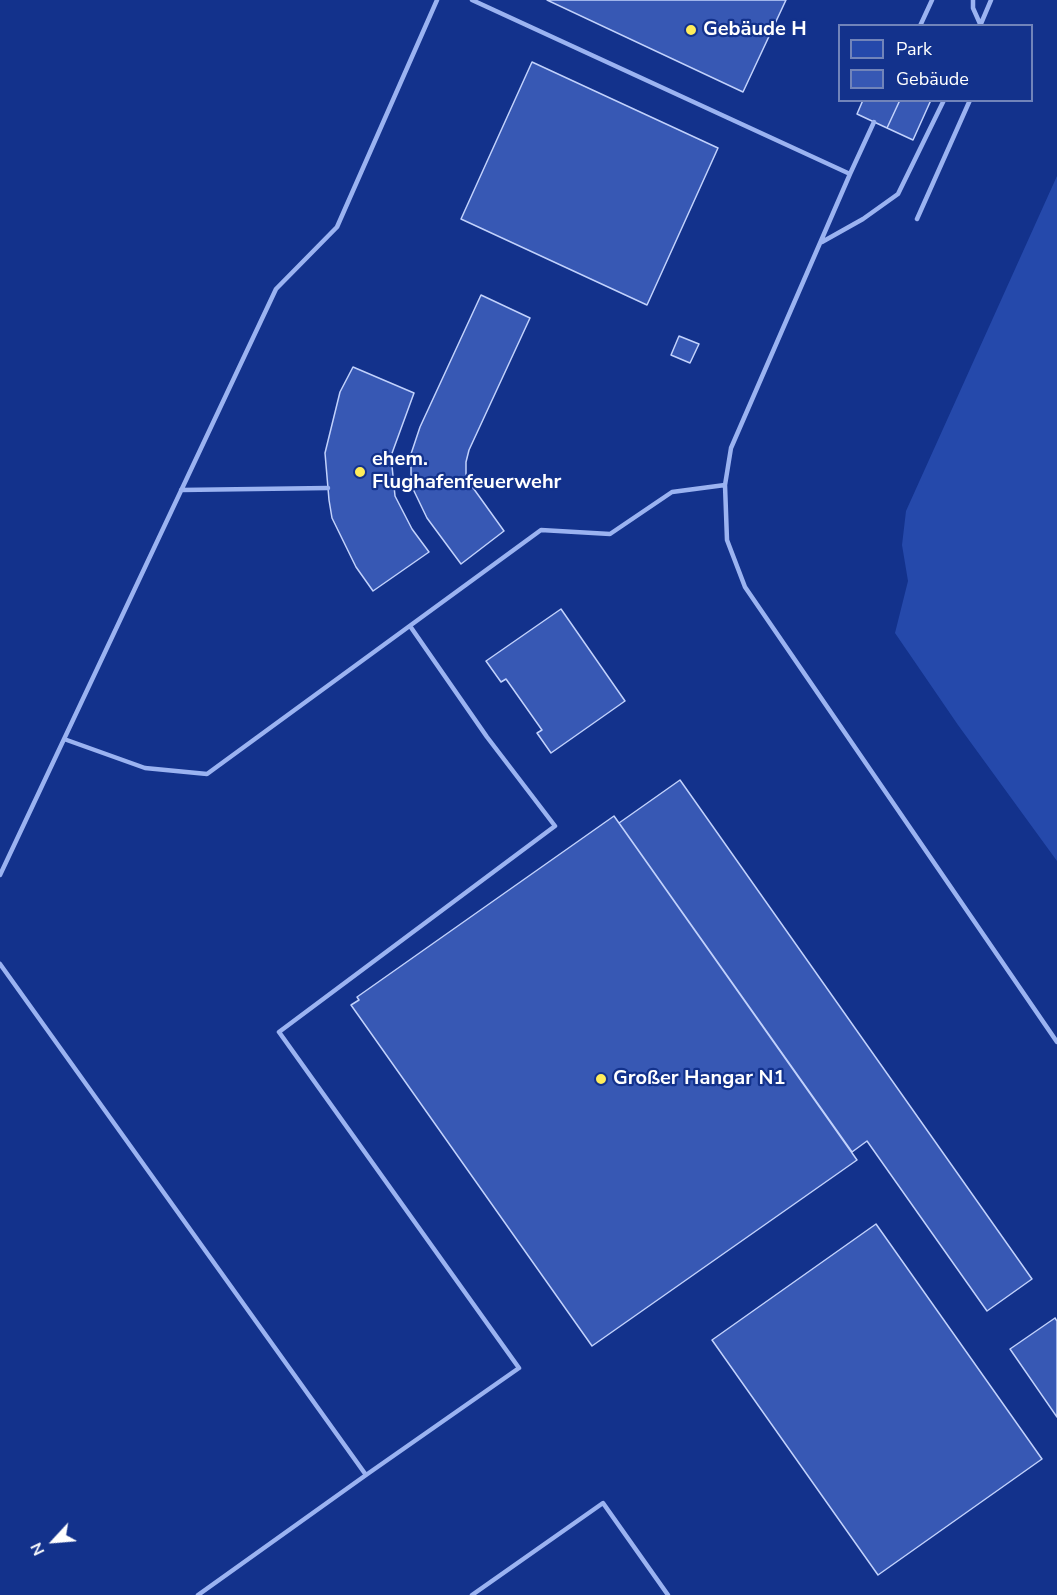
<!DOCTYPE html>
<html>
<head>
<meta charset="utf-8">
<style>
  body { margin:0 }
  #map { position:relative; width:1057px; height:1595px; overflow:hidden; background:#13328c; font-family:"Nunito Sans",sans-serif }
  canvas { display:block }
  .legend { position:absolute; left:838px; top:24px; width:195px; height:78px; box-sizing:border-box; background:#13328c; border:2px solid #7184ba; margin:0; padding:8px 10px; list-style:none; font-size:18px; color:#fff }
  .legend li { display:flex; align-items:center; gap:12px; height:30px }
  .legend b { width:30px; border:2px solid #7184ba }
  .north { position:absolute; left:24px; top:1511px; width:60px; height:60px; -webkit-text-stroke:4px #13328c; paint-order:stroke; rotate:244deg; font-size:16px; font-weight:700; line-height:24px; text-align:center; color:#fff }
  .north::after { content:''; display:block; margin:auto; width:21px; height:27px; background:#fff; clip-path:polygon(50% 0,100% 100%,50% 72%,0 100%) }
</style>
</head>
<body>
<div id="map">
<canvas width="1057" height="1595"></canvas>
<ul class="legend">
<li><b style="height:16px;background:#2549ab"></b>Park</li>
<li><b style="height:16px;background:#3758b4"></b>Gebäude</li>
</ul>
<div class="north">N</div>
</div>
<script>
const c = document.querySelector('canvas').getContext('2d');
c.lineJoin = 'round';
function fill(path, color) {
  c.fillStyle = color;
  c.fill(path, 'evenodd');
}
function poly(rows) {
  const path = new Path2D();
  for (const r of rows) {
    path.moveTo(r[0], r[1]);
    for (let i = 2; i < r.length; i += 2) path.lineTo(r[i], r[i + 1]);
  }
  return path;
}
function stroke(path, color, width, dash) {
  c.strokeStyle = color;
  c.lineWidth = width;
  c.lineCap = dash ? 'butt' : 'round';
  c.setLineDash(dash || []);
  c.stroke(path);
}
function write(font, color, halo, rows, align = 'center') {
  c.font = font + ' "Nunito Sans",sans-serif';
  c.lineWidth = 4.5;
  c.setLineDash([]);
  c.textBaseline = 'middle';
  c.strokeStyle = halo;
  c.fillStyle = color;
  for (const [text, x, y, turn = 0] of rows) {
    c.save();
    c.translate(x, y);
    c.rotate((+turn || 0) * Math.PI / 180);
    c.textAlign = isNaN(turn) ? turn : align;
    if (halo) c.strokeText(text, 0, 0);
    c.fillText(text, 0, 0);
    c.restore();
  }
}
const green = poly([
  [1057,176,1057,861,958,725,895,633,908,581,902,545,906,511]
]);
const building = poly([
  [547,0,786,0,743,92,547,0],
  [532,62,718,148,647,305,461,219,532,62],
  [863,100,900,100,887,128,857,114,863,100],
  [900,100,931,100,913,140,887,128,900,100],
  [481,295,530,318,469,450,466,462,466,474,471,485,504,531,461,564,427,518,414,491,411,474,411,454,420,427,481,295],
  [679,336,699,344,690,363,671,355,679,336],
  [353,367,414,393,391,456,395,496,412,529,429,552,373,591,356,567,332,518,329,500,325,453,340,392,353,367],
  [561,609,625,701,551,753,537,733,542,730,506,679,501,682,486,661,561,609],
  [680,780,1032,1279,987,1311,867,1141,852,1152,619,823,680,780],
  [614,816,857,1160,592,1346,351,1005,359,1000,357,997,614,816],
  [876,1224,1042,1459,878,1575,712,1340,876,1224],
  [1055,1318,1057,1321,1057,1417,1010,1349,1055,1318]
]);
const lane = poly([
  [472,0,850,174],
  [973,0,973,8,981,26],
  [920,26,932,0],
  [980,26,991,0],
  [874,122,850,174,731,448,725,485,727,540,745,587,1057,1042],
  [917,219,970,100],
  [822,242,863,219,898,194,944,100],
  [181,490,328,488],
  [64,739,145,768,207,774,541,530,610,534,672,492,725,485],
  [0,875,276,289,337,227,437,0],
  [0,964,366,1475,519,1368,279,1032,555,826,487,737,410,626],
  [198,1595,366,1475],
  [472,1595,603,1503,668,1595]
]);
const markers = [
  [691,30,6,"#ffed5b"],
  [360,472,6,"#ffed5b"],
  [601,1079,6,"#ffed5b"]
];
const poiNames = [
  ["Gebäude H",703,30],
  ["ehem.",372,460],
  ["Flughafenfeuerwehr",372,483],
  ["Großer Hangar N1",613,1079]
];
fill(green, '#2549ab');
fill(building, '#3758b4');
stroke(building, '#c2d2fc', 1.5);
stroke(lane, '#9bb3f1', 4.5);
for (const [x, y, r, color] of markers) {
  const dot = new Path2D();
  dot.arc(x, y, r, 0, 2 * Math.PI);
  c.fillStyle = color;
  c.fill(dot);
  stroke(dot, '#13328c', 2);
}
write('bold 20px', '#fff', '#13328c', poiNames, 'left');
</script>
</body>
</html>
